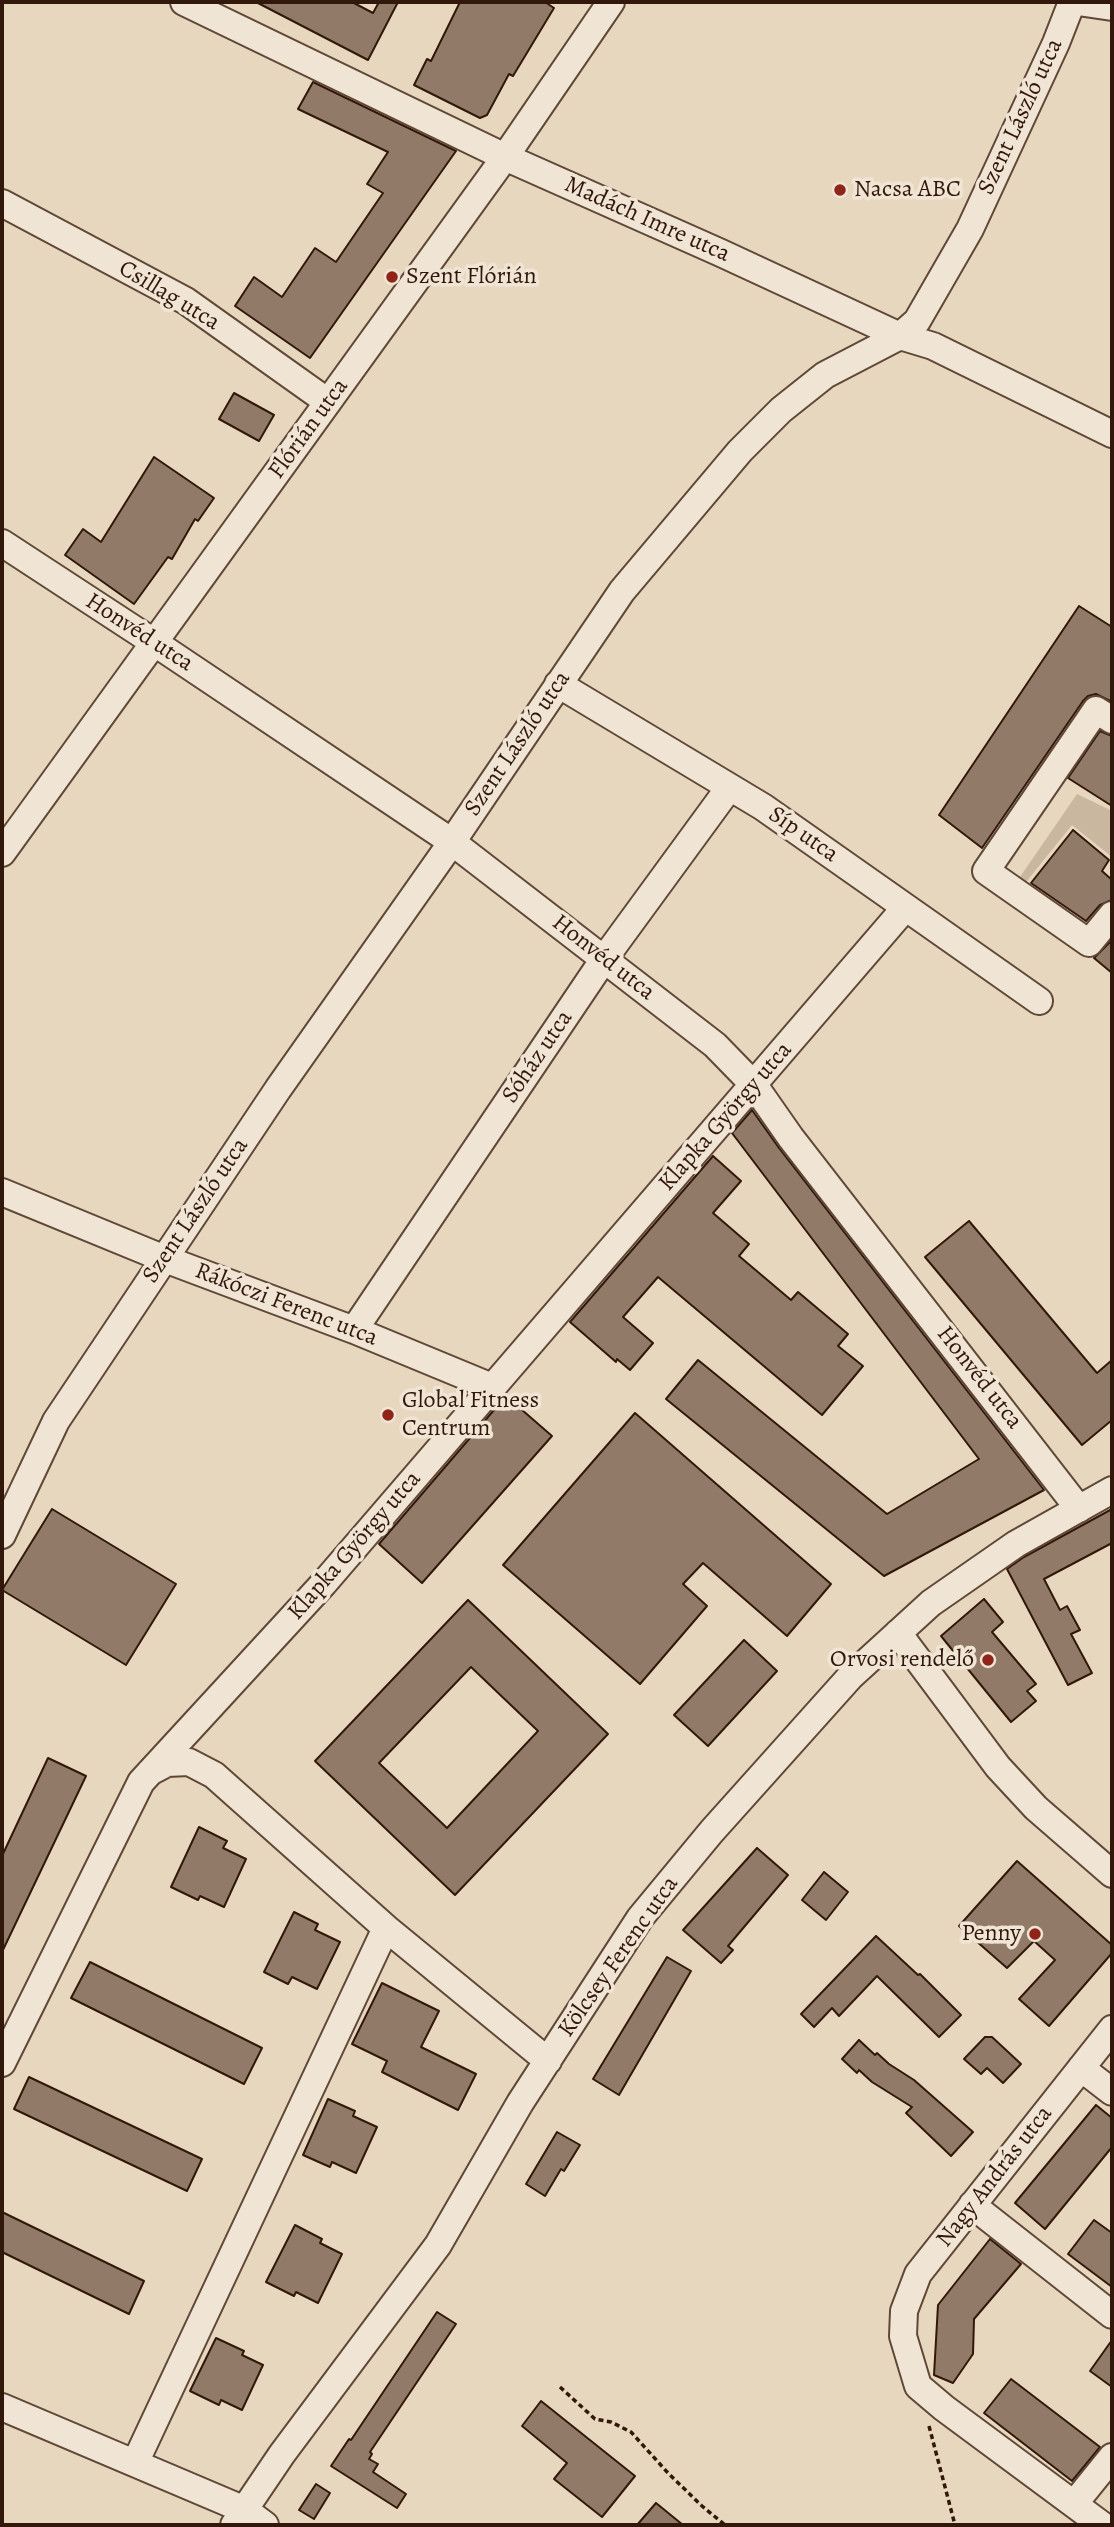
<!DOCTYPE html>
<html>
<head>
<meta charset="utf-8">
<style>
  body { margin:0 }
  #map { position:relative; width:1114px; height:2527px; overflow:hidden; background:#e8d7bf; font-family:Alegreya,serif }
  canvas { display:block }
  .frame { position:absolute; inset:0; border:4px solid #32180a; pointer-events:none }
</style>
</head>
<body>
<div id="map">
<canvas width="1114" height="2527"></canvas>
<div class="frame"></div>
</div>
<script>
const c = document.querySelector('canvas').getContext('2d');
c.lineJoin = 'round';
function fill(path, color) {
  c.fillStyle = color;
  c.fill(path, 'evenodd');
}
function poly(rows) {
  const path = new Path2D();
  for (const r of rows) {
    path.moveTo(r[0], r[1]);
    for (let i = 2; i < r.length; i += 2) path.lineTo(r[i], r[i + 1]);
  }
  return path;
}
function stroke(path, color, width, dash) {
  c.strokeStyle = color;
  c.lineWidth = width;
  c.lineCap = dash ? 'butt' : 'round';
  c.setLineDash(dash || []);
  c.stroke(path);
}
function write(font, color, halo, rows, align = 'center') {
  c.font = font + ' Alegreya,serif';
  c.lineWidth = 7;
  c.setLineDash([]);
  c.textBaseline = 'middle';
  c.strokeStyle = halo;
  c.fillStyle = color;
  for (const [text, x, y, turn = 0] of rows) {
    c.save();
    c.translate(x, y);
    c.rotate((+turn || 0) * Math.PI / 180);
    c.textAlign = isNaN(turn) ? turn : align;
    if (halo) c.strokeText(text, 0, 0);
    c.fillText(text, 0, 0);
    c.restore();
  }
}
const green = poly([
  [1077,794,1110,810,1112,809,1112,857,1072,825,1026,882,1020,877]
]);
const building = poly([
  [256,2,352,2,373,13,379,2,398,2,368,60,256,2],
  [460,2,545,2,554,8,513,76,509,74,487,115,480,118,414,85,427,59,431,61,460,2],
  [313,82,456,151,310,358,235,306,254,277,282,297,315,248,336,262,383,193,367,184,388,152,298,109,313,82],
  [234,393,274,415,259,441,219,419,234,393],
  [154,457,214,498,198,521,195,519,172,559,168,557,134,604,65,555,83,529,101,542,154,457],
  [1079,606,1112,627,1112,702,1096,694,1088,696,1083,701,982,848,939,815,1079,606],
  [1100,731,1112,736,1112,806,1068,778,1100,731],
  [1073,830,1109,860,1102,871,1112,880,1112,900,1100,905,1086,921,1031,883,1073,830],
  [1112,940,1112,973,1094,958,1112,940],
  [752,1110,779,1148,1044,1490,884,1576,666,1399,698,1360,887,1514,979,1459,732,1133,752,1110],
  [713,1156,741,1181,713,1213,749,1244,739,1256,791,1300,798,1292,848,1334,838,1346,863,1366,822,1415,658,1277,623,1317,653,1343,630,1370,617,1359,616,1362,570,1322,713,1156],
  [969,1221,1097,1373,1112,1360,1112,1420,1082,1445,925,1257,969,1221],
  [506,1396,552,1436,422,1583,379,1544,506,1396],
  [635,1413,831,1584,787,1636,703,1563,683,1584,707,1606,640,1684,503,1565,635,1413],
  [52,1509,176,1584,126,1665,2,1590,52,1509],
  [1112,1509,1112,1543,1044,1579,1060,1610,1067,1606,1080,1630,1071,1634,1092,1673,1068,1685,1007,1569,1024,1557,1112,1509],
  [984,1599,1003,1622,992,1632,1036,1684,1027,1691,1036,1701,1011,1722,941,1636,984,1599],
  [468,1600,608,1734,455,1895,315,1761,468,1600],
  [471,1667,538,1731,447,1828,379,1763,471,1667],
  [744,1640,777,1671,708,1746,674,1715,744,1640],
  [48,1758,86,1776,2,1952,2,1856,48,1758],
  [199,1827,227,1841,223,1848,246,1859,224,1907,200,1896,198,1900,171,1887,199,1827],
  [757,1848,788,1875,728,1946,733,1950,721,1963,683,1930,757,1848],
  [1017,1861,1112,1945,1112,1953,1049,2026,1019,1999,1055,1960,1034,1941,1007,1968,959,1926,1017,1861],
  [824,1872,848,1892,826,1920,802,1900,824,1872],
  [294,1912,318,1924,315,1930,340,1942,317,1989,292,1977,288,1984,264,1972,294,1912],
  [876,1936,918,1975,920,1974,961,2015,939,2037,877,1976,839,2016,832,2008,814,2027,801,2014,876,1936],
  [667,1957,691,1971,619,2095,593,2079,667,1957],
  [90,1962,262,2048,244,2084,71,1998,90,1962],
  [382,1983,439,2011,421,2047,476,2074,458,2110,382,2072,387,2061,352,2044,382,1983],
  [985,2037,992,2037,1021,2064,1003,2083,987,2068,981,2074,964,2059,985,2037],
  [859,2040,875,2055,877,2053,889,2064,914,2080,973,2132,951,2156,906,2113,912,2107,872,2082,859,2070,857,2073,842,2059,859,2040],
  [29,2077,202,2159,187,2191,14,2109,29,2077],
  [328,2099,355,2111,353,2116,377,2127,356,2173,332,2162,330,2167,303,2155,328,2099],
  [1096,2105,1112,2118,1112,2147,1045,2229,1015,2203,1096,2105],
  [557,2132,580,2145,564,2171,561,2169,545,2196,526,2184,557,2132],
  [2,2212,144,2281,129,2314,2,2252,2,2212],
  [1094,2220,1112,2233,1112,2287,1068,2254,1094,2220],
  [295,2225,322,2239,320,2243,342,2254,318,2303,296,2292,294,2296,266,2282,295,2225],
  [990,2239,1021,2264,974,2319,973,2354,953,2383,934,2375,938,2305,990,2239],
  [437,2312,456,2324,370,2452,372,2454,369,2459,378,2464,373,2472,406,2494,397,2508,331,2466,349,2439,351,2440,437,2312],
  [216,2338,244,2351,242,2355,263,2365,242,2410,221,2400,219,2405,190,2391,216,2338],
  [1112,2340,1112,2387,1090,2371,1112,2340],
  [1011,2379,1100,2447,1072,2481,984,2413,1011,2379],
  [541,2401,635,2476,602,2517,554,2479,567,2463,522,2426,541,2401],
  [316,2484,330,2493,314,2519,299,2510,316,2484],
  [656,2503,683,2525,637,2525,656,2503]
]);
const path = poly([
  [560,2387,595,2419,611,2422,631,2432,668,2473,702,2506,725,2525],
  [929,2426,955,2525]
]);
const minor = poly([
  [184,2,505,157,721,253,900,336,933,346,1112,434],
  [1078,2,1112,7],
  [2,203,186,301,328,402],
  [2,543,155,643,452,842,715,1045,754,1085,791,1138,1079,1509],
  [558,684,763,807,1039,1001],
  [1112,720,1096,710,986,871,1089,943,1112,915],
  [2,853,505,157,611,2],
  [2,1192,165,1259,354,1330,492,1387],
  [354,1330,604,959,729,788],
  [2,1535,56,1421,278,1089,452,842,622,591,740,451,781,410,825,375,900,336,917,321,970,229,1056,43,1072,2],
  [898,1633,998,1767,1036,1808,1112,1874],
  [150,1772,167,1763,189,1762,214,1775,386,1928,548,2061],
  [2,2063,141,1782,324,1583,905,908],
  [1081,2068,1112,2092],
  [972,2205,1112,2315],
  [2,2407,245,2510,265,2525],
  [135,2463,386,1928],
  [1074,2504,1112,2457],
  [234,2525,282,2454,438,2245,520,2103,640,1918,712,1831,850,1677,931,1603,1016,1544,1112,1490],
  [1102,2525,944,2408,918,2386,903,2336,904,2311,918,2274,1112,2029]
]);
const markers = [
  [840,190,7,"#8f2418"],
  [392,277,7,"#8f2418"],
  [388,1415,7,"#8f2418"],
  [988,1660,7,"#8f2418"],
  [1035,1934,7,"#8f2418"]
];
const streetNames = [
  ["Szent László utca",1021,117,-65],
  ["Madách Imre utca",647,220,24],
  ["Csillag utca",169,296,31],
  ["Flórián utca",309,429,-54],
  ["Honvéd utca",139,633,33],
  ["Szent László utca",518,744,-56],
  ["Síp utca",803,835,35],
  ["Honvéd utca",603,958,38],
  ["Sóház utca",538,1057,-56],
  ["Klapka György utca",726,1117,-49],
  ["Szent László utca",196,1211,-56],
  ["Rákóczi Ferenc utca",286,1305,21],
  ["Honvéd utca",979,1378,52],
  ["Klapka György utca",355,1546,-49],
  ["Kölcsey Ferenc utca",619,1957,-55],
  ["Nagy András utca",995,2177,-52]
];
const poiNames = [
  ["Nacsa ABC",854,190],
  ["Szent Flórián",406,277],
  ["Global Fitness",402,1401],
  ["Centrum",402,1429],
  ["Orvosi rendelő",974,1660,"right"],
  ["Penny",1021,1934,"right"]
];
fill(green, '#c9b7a0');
fill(building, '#917b68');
stroke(building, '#32180a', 2);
stroke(minor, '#604837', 30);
stroke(path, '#32180a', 3.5, [5, 3.5]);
stroke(minor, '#f0e5d5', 26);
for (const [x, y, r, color] of markers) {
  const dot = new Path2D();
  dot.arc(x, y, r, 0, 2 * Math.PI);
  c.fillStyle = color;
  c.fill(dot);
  stroke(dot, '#f0e5d5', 2.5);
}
write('24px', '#32180a', '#f0e5d5', streetNames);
write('24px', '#32180a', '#f0e5d5', poiNames, 'left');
</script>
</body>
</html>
